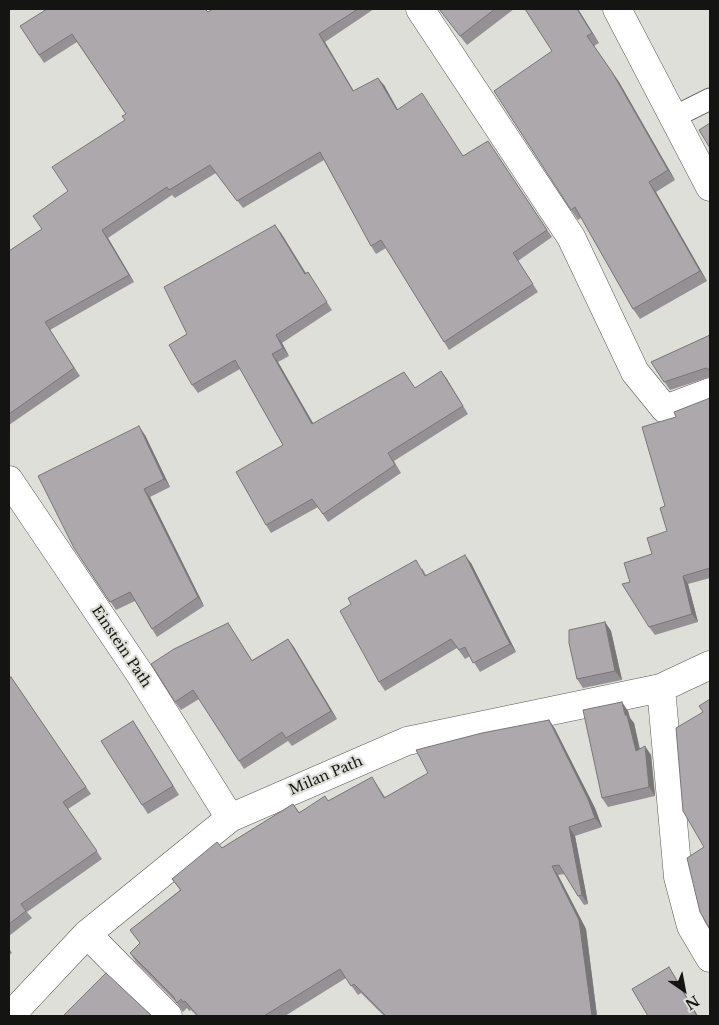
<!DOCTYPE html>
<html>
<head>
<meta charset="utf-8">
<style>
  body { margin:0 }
  #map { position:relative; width:719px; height:1025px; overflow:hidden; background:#dfdfd9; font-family:"Libre Baskerville",serif }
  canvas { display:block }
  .frame { position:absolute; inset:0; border:10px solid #141412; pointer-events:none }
  .north { position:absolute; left:659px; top:965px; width:50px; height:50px; -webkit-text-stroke:4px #dfdfd9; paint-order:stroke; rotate:147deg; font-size:14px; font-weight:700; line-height:20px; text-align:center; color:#141412 }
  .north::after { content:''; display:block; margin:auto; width:18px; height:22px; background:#141412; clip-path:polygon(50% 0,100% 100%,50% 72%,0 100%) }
</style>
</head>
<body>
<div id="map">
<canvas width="719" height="1025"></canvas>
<div class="frame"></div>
<div class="north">N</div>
</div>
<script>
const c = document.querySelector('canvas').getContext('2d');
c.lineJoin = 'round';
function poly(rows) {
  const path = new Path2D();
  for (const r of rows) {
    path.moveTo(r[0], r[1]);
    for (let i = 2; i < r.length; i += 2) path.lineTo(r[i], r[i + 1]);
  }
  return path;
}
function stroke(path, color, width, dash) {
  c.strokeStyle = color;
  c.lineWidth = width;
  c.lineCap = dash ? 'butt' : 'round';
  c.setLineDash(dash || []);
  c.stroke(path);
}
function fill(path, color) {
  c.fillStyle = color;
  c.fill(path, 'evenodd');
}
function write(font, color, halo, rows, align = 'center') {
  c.font = font + ' "Libre Baskerville",serif';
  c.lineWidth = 4.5;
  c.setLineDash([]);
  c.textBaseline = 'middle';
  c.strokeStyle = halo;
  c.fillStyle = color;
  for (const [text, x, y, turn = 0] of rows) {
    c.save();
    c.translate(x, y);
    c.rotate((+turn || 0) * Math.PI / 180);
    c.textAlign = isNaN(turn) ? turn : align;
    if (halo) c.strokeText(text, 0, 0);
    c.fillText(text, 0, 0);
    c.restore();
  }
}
const service = poly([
  [674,117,710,99]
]);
const minor = poly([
  [420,9,571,237,635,372,665,409,710,392],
  [617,9,710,187],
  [9,480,140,674,230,818],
  [661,688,678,877,691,926,710,958],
  [87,934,168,1016],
  [10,1016,87,934,230,818,407,741,661,688,710,665]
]);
const wall = poly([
  [213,9,374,9,325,42,354,91,384,85,397,109,463,156,488,141,552,237,518,261,538,292,449,350,386,248,376,254,371,246,324,160,243,208,216,173,175,198,172,195,108,238,134,282,50,330,80,376,9,425,9,251,42,229,68,191,125,120,126,114,77,42,44,63,20,26,208,12],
  [439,9,514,9,467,45],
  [578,9,599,43,594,46,619,82,675,180,656,192,707,281,640,319,633,309,581,218,578,220,571,210,552,51],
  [281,233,306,273,308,272,332,310,282,343,289,356,278,362,313,423,415,388,441,371,468,414,394,461,401,473,328,522,318,507,271,533,266,525,283,445,240,369,198,393,192,385],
  [710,335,710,377,670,390,651,362],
  [710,398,710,578,688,584,698,622,655,635,649,627,630,582,652,554,667,531,665,506],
  [145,435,170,487,150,497,204,606,157,637,135,601,116,610,74,548],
  [471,563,516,652,480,672,470,656,465,659,457,648,385,691,379,682,422,568,426,575],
  [605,622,611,631,622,680,583,688,577,679],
  [228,623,252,660,288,639,337,719,292,746,288,741,244,769,199,699,181,710,175,702],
  [11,677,91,794,68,809,102,859,27,912,32,918,9,936,9,678],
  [628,711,630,718,634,723,640,749,651,755,655,796,608,807,602,798],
  [549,720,555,729,595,808,602,827,575,836,588,904,584,905,578,896,565,874,558,875,586,929,597,1016,384,1016,361,993,358,995,346,978,285,1016,197,1016,191,1010,189,1011,187,1008,183,1012,176,1002,136,962,130,953,140,943,130,930,180,890,172,879,293,804,299,812,328,801,372,777,385,797],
  [133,721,179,795,148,814,142,805],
  [9,948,12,953,9,955]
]);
const shadedWall = poly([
  [577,9,578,9,599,43,592,33],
  [319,34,325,42,358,99,353,91],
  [612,72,619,82,675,180,668,170],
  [378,78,384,85,402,117,397,110],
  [649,182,656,192,707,281,700,271],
  [275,225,281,233,311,282,305,274],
  [102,230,108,238,134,282,129,275],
  [276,335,282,343,289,356,283,348],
  [272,354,278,362,318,432,312,424],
  [441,371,447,379,468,414,463,406],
  [139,426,145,435,170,487,164,479],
  [144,489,150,497,204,606,198,597],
  [465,555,471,563,516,652,510,644],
  [683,576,688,584,698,622,692,614],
  [605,622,611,631,622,680,615,671],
  [288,639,294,647,337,719,331,711],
  [622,702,628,711,630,718,634,723,642,760,636,751,625,715],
  [549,720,555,729,595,808,602,827,595,818],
  [133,721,139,730,179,795,173,786],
  [645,746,651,755,655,796,649,787],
  [569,827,575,836,588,904,582,895],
  [552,866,558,875,586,929,597,1016,592,1016],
  [669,967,674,975,698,1016,697,1016]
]);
const building = poly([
  [47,9,205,9,208,12,213,9,358,9,319,34,353,91,378,78,397,110,422,93,463,156,488,141,547,230,513,253,533,284,444,342,381,240,371,246,320,152,237,201,210,165,169,190,167,187,102,230,129,275,45,322,74,368,9,414,9,251,42,229,33,216,68,191,52,167,125,120,122,116,126,114,72,34,39,55,20,26,47,9],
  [439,9,495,9,460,36,439,9],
  [525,9,577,9,592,33,587,36,612,72,668,170,649,182,700,271,633,309,575,207,571,210,494,91,552,51,525,9],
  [710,123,710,148,699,130,710,123],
  [275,225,305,274,308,272,327,302,276,335,283,348,272,354,312,424,404,372,415,388,441,371,463,406,388,453,395,465,323,514,312,499,266,525,236,472,283,445,235,360,192,385,169,345,187,334,164,287,275,225],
  [710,335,710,370,706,368,664,382,651,362,710,335],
  [710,398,710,568,683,576,692,614,649,627,622,584,630,582,624,563,652,554,647,538,667,531,660,508,665,506,642,427,676,417,674,412,710,398],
  [139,426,164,479,144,489,198,597,152,629,130,592,110,602,74,548,38,476,139,426],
  [465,555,510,644,473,663,465,647,459,650,451,639,379,682,340,611,351,604,348,598,416,560,425,576,465,555],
  [605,622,615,671,577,679,569,643,569,630,605,622],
  [228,623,252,661,288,639,331,711,286,738,282,732,239,761,193,690,175,702,151,664,174,649,228,623],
  [11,677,86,787,63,802,97,851,21,904,26,911,9,924,9,678,11,677],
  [710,699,710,929,700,912,687,858,704,847,683,811,676,728,703,712,699,706,710,699],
  [622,702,625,715,627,715,636,751,645,746,649,787,602,798,583,710,622,702],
  [549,720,588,799,595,818,569,827,582,895,578,896,559,865,552,866,579,920,592,1016,386,1016,354,984,351,986,340,969,264,1016,198,1016,185,1001,183,1002,181,999,177,1003,173,996,130,953,140,943,130,930,181,890,172,879,217,842,222,848,293,804,299,813,325,796,328,801,372,777,384,798,428,773,416,750,482,733,549,720],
  [133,721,173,786,142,805,101,741,133,721],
  [669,967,697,1016,648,1016,632,989,669,967],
  [106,973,152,1016,63,1016,106,973]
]);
const streetNames = [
  ["Einstein Path",121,647,56],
  ["Milan Path",326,776,-23]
];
stroke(service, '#595954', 23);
stroke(minor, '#595954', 29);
stroke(service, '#fff', 21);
stroke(minor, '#fff', 28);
fill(wall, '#959094');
fill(shadedWall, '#797678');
fill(building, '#ada8ac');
stroke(building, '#797678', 1);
write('14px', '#141412', '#dfdfd9', streetNames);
</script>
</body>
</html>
